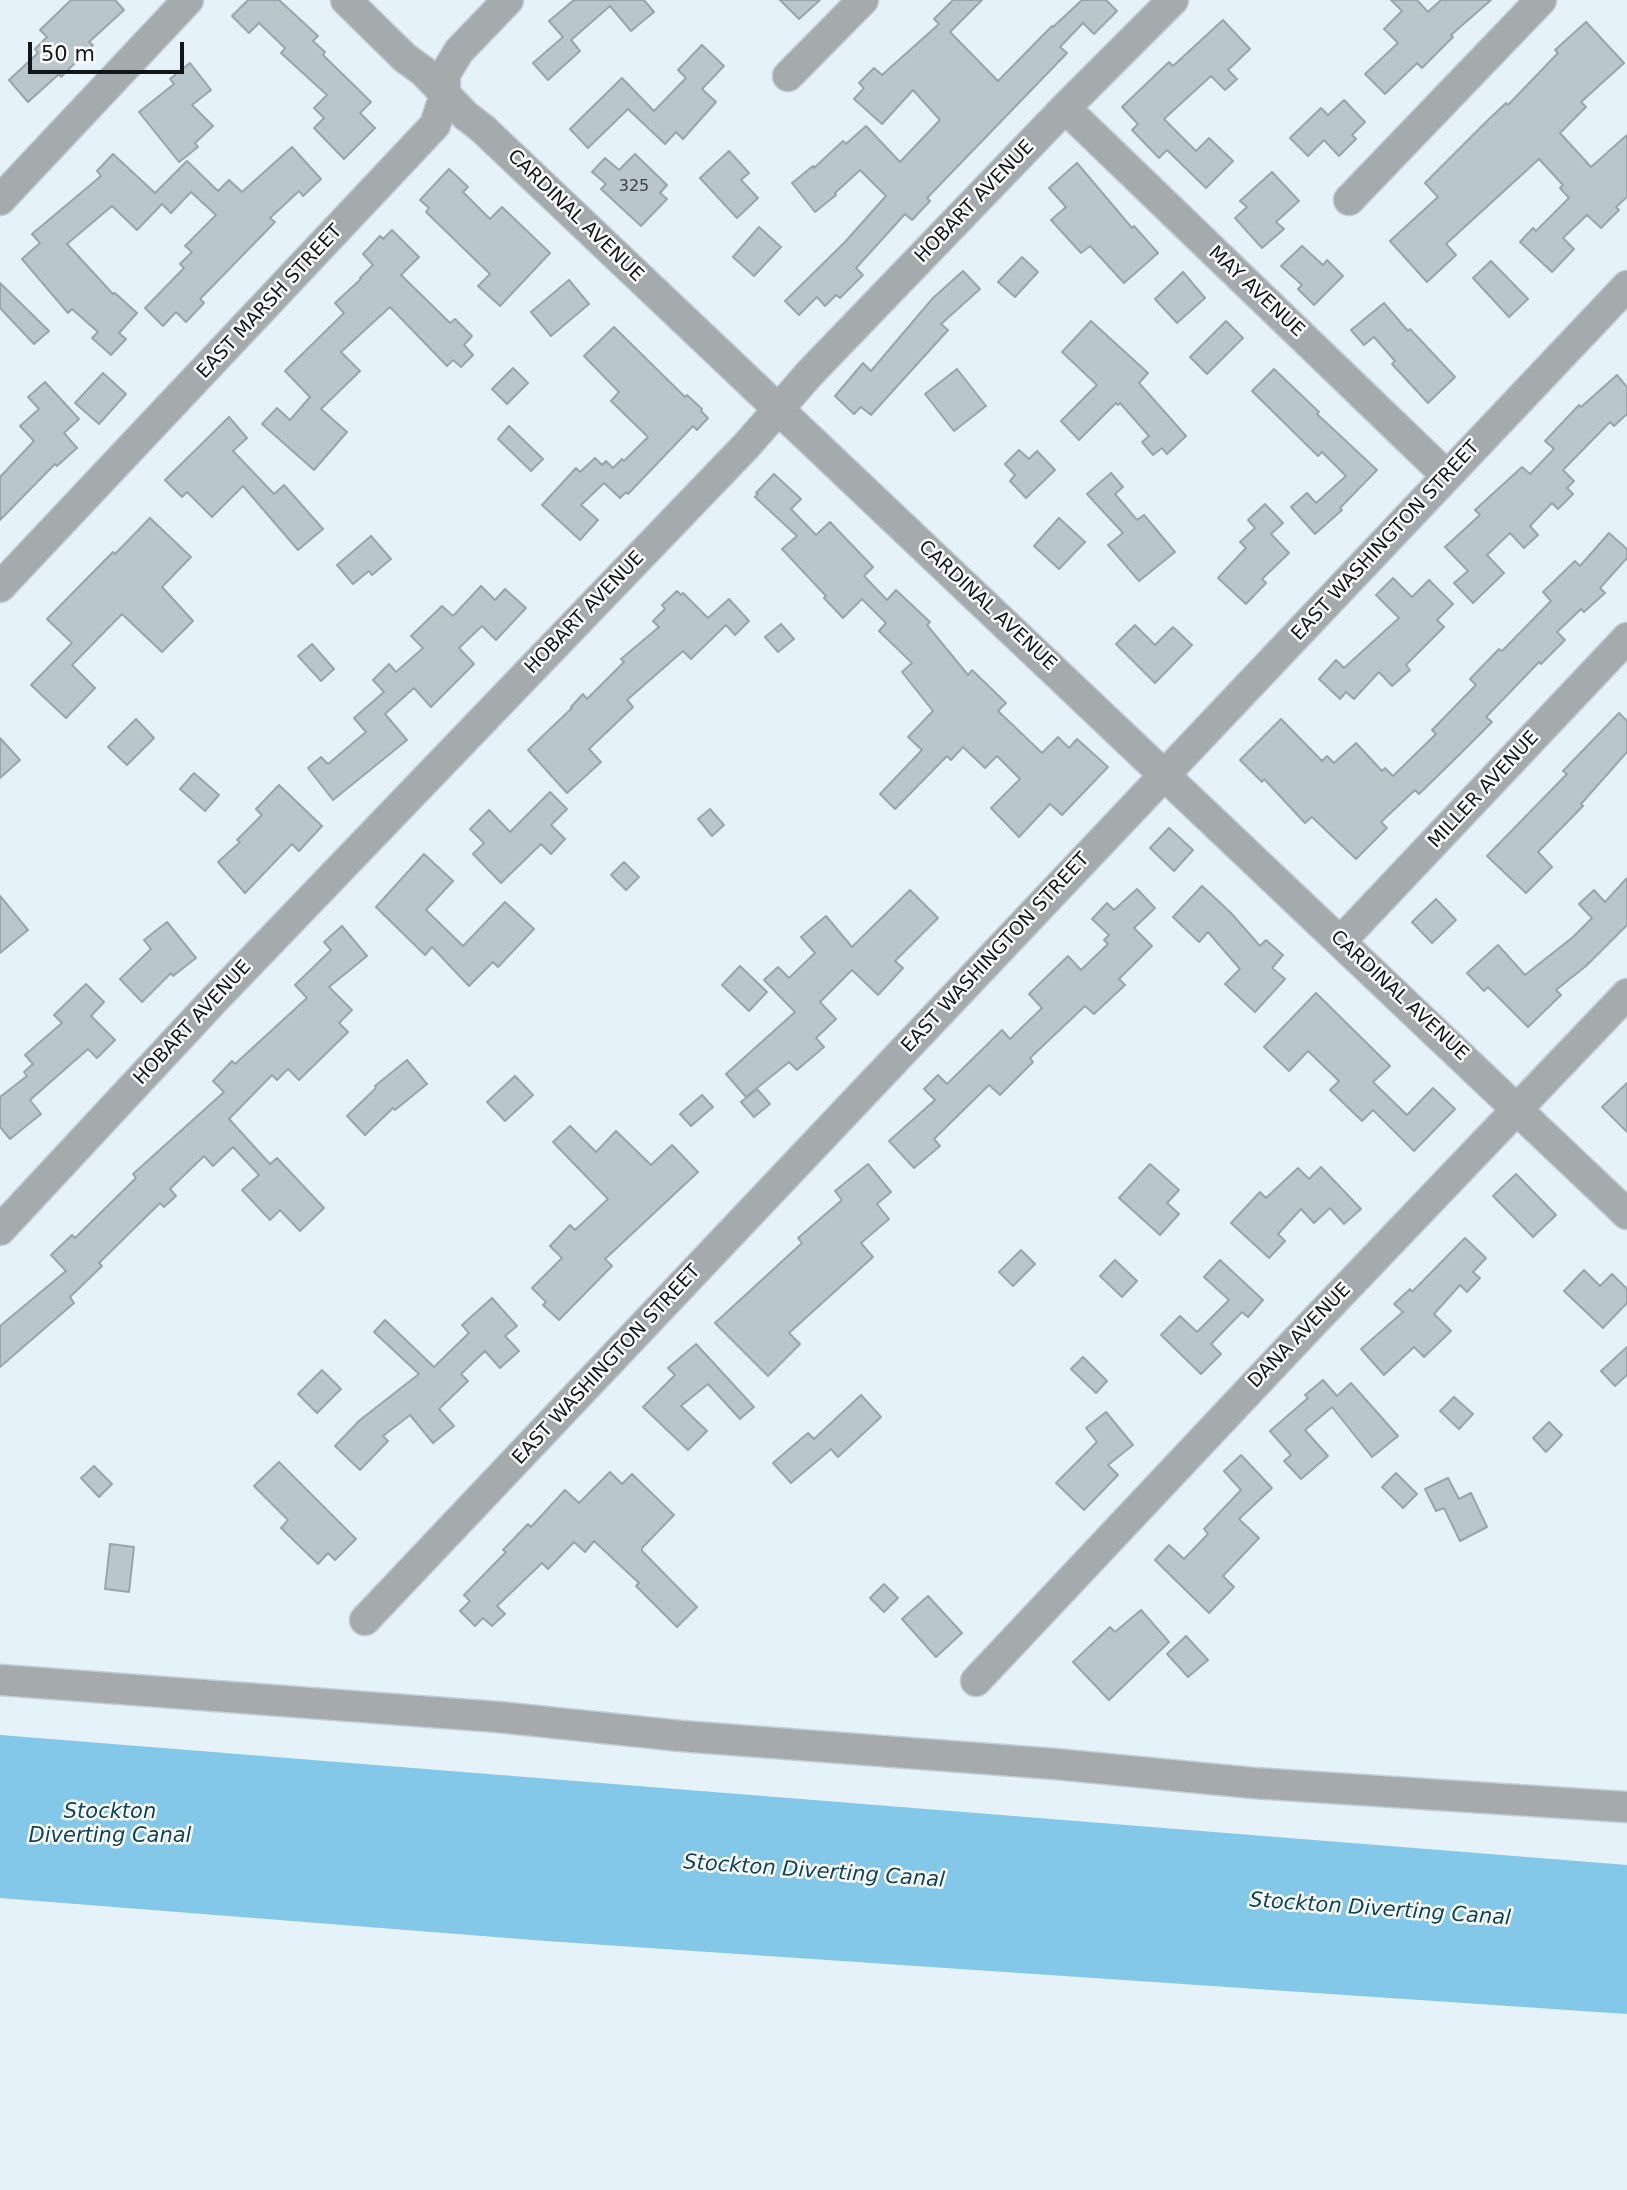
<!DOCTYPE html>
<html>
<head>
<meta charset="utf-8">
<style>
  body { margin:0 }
  #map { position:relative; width:1627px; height:2190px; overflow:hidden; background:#e5f2f9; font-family:"DejaVu Sans",sans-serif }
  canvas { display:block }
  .scale { position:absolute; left:28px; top:42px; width:156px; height:32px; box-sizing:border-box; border:4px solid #111618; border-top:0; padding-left:9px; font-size:21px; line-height:24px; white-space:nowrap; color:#111618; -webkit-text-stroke:5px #fff; paint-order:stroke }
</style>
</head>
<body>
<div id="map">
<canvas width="1627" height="2190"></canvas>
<div class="scale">50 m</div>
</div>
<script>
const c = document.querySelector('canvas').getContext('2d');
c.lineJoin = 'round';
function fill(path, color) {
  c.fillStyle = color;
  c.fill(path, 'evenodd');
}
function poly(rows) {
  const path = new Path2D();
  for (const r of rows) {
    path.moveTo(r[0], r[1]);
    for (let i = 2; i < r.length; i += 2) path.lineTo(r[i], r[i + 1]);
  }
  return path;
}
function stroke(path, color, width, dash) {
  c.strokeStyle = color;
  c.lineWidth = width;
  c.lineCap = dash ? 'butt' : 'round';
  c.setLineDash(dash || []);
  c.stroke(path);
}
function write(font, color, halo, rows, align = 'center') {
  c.font = font + ' "DejaVu Sans",sans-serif';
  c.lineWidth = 5;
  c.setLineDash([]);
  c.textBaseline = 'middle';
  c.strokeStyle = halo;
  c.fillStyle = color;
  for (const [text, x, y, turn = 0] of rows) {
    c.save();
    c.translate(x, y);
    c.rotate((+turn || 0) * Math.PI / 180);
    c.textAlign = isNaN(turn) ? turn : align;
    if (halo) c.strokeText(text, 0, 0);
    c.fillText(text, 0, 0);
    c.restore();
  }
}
const water = poly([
  [0,1735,1627,1865,1627,2014,546,1941,0,1898]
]);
const building = poly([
  [71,0,115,0,124,10,89,42,93,45,61,77,59,74,28,102,9,80,38,53,35,49,47,37,40,30,71,0],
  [248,0,279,0,318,36,313,41,325,52,323,55,371,102,360,113,375,128,344,159,314,128,324,118,314,108,327,95,281,53,285,48,259,23,249,33,232,16,248,0],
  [574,0,644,0,654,12,631,31,610,6,571,40,580,51,548,80,533,63,563,37,549,21,574,0],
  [780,0,820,0,799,19,780,0],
  [953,0,982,0,950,32,998,81,1052,26,1053,27,1082,0,1106,0,1117,11,1094,34,1083,23,1060,47,1067,53,927,198,930,201,912,220,905,214,856,268,863,275,840,298,836,295,825,306,817,297,799,315,785,301,845,242,886,196,860,170,835,193,836,195,815,212,792,183,813,166,814,168,843,141,846,144,866,126,900,162,940,120,913,90,882,124,854,99,864,88,859,83,874,68,882,75,939,24,934,19,953,0],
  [1391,0,1417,0,1428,12,1441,0,1491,0,1451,35,1453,37,1422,68,1417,63,1385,94,1365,74,1398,43,1384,29,1402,11,1391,0],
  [1223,20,1250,49,1228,70,1237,79,1225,90,1211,76,1164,119,1196,151,1209,138,1233,161,1206,188,1167,150,1159,158,1132,130,1138,124,1122,107,1169,62,1173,66,1223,20],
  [1586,22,1624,63,1581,102,1586,107,1560,133,1591,167,1627,135,1627,197,1616,207,1619,210,1601,228,1587,215,1563,238,1574,249,1552,272,1520,242,1533,228,1536,231,1569,198,1560,188,1563,185,1539,159,1446,244,1456,255,1427,282,1390,241,1438,197,1425,183,1486,122,1506,103,1508,105,1558,53,1555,50,1586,22],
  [702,45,724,66,702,89,716,102,683,139,676,132,665,144,628,109,588,148,570,129,622,78,654,111,686,78,678,70,702,45],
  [190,63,211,90,192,105,213,126,195,143,198,147,179,162,139,112,174,84,170,79,190,63],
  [1344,100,1365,122,1352,135,1356,139,1339,156,1324,140,1308,156,1290,138,1321,108,1328,115,1344,100],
  [292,147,321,179,303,196,299,191,270,218,275,222,200,299,204,303,186,322,176,312,163,326,145,308,184,268,180,264,192,252,185,246,216,215,191,192,171,213,162,204,137,230,112,206,67,244,113,294,115,293,137,313,119,333,126,339,111,355,92,338,98,332,72,309,68,313,22,259,40,243,32,234,101,176,97,171,113,154,155,193,187,161,218,191,229,180,242,192,292,147],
  [729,151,749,173,741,180,758,198,737,218,700,178,729,151],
  [635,154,667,185,660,193,667,199,641,226,601,189,606,184,592,172,605,158,619,170,635,154],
  [1077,163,1132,228,1134,226,1158,253,1124,283,1090,246,1081,253,1051,220,1066,207,1049,188,1077,163],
  [449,169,468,187,463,192,490,219,502,207,550,253,500,306,478,286,490,274,426,212,429,208,420,200,449,169],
  [1272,172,1299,201,1276,222,1284,229,1262,248,1235,218,1247,207,1240,201,1272,172],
  [759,227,781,247,754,276,733,257,759,227],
  [392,230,419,257,401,275,450,323,455,319,472,336,464,345,473,355,461,367,453,360,447,366,390,307,341,352,360,371,321,409,347,432,314,470,262,424,277,408,290,420,310,397,285,371,344,313,335,303,361,279,360,278,373,265,363,254,380,236,383,239,392,230],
  [1302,246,1323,265,1327,260,1343,276,1314,305,1298,289,1302,285,1281,266,1302,246],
  [1022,257,1038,272,1015,297,998,282,1022,257],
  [1491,261,1528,299,1509,317,1473,278,1491,261],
  [963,271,980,289,941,324,948,330,871,415,861,407,854,414,835,396,863,363,871,371,933,298,963,271],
  [1183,272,1205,298,1177,323,1155,299,1183,272],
  [569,280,589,304,551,336,531,312,569,280],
  [0,283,49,331,34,344,0,308,0,283],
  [1384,303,1408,331,1410,329,1455,377,1428,403,1392,364,1395,361,1374,337,1364,345,1351,330,1384,303],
  [1091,321,1148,373,1139,383,1186,436,1167,454,1162,448,1153,455,1142,442,1149,436,1120,403,1118,405,1116,403,1079,440,1061,421,1097,385,1062,352,1091,321],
  [1226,321,1243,338,1207,374,1190,357,1226,321],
  [614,327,685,397,687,395,702,409,701,411,708,418,697,430,693,426,628,494,626,492,620,498,604,483,581,505,598,520,580,540,542,505,576,468,580,472,595,458,602,465,606,461,613,468,622,459,624,461,648,437,611,401,619,392,584,356,614,327],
  [513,368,528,383,507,404,492,389,513,368],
  [957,369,986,406,954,431,925,394,957,369],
  [1274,369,1319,412,1317,414,1377,470,1340,508,1342,510,1315,534,1291,507,1307,493,1316,503,1346,476,1322,452,1318,456,1252,391,1274,369],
  [103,373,126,394,99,424,75,403,103,373],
  [1617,375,1627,387,1627,414,1614,426,1610,422,1563,470,1574,481,1567,488,1573,494,1558,509,1552,503,1530,526,1538,535,1524,548,1510,533,1487,555,1504,573,1473,603,1454,583,1468,571,1445,547,1480,515,1475,510,1522,467,1530,474,1554,449,1545,441,1579,405,1581,407,1617,375],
  [45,382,79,419,64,433,77,448,57,466,55,464,0,520,0,477,34,441,20,426,39,409,28,397,45,382],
  [229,417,247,438,233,451,274,494,284,485,323,529,298,550,243,486,212,517,187,492,182,497,165,480,229,417],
  [509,426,543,459,531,471,498,439,509,426],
  [1019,450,1029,459,1037,451,1055,470,1026,498,1010,481,1015,475,1005,464,1019,450],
  [1111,473,1123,487,1115,494,1137,520,1144,515,1175,552,1139,581,1108,545,1123,533,1087,494,1111,473],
  [774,474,801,499,791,509,816,535,830,522,873,567,864,576,887,600,896,590,930,622,927,625,968,675,972,670,1006,703,998,711,1042,753,1058,737,1069,748,1077,739,1108,767,1062,815,1050,804,1019,837,991,808,1020,779,997,756,985,768,963,747,951,760,947,756,895,809,880,794,922,750,908,737,933,711,902,672,912,663,879,631,886,623,862,599,843,618,824,598,826,596,782,549,797,536,755,497,758,494,756,493,774,474],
  [1265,504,1283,523,1271,534,1289,553,1262,579,1266,583,1246,604,1218,578,1246,548,1240,542,1255,528,1248,520,1265,504],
  [150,518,191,557,162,587,193,621,162,652,122,614,72,665,95,688,66,718,31,685,72,643,47,619,113,552,115,554,150,518],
  [1059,518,1085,542,1059,569,1034,546,1059,518],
  [1609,533,1627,549,1627,558,1600,588,1605,593,1584,612,1581,609,1557,632,1565,640,1541,664,1539,662,1486,717,1492,722,1458,756,1419,794,1415,790,1381,822,1387,828,1356,859,1312,817,1305,823,1264,779,1262,782,1240,760,1281,719,1322,761,1327,756,1334,763,1356,743,1382,771,1385,768,1393,776,1436,734,1432,730,1476,685,1470,679,1499,649,1502,651,1551,601,1543,592,1575,561,1580,566,1609,533],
  [371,536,391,559,372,575,369,571,353,584,337,565,371,536],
  [1393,578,1412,597,1429,580,1453,604,1437,620,1444,627,1406,665,1410,670,1392,686,1379,672,1354,699,1346,692,1340,699,1319,679,1336,660,1344,668,1399,618,1376,595,1393,578],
  [481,586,495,600,505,589,526,608,496,640,482,626,459,648,474,664,431,707,414,688,385,714,407,740,333,800,308,768,321,757,328,764,366,732,354,718,384,692,373,680,389,664,396,672,423,648,411,636,442,606,453,616,481,586],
  [677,591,681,595,683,593,708,618,729,599,749,621,735,635,726,625,691,659,683,651,627,700,633,707,589,749,601,762,567,793,528,750,572,708,571,707,583,694,587,699,624,662,621,659,659,627,653,621,665,609,662,605,677,591],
  [781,624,794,639,778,652,765,637,781,624],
  [1135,625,1155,645,1173,627,1192,645,1155,683,1116,644,1135,625],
  [312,644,334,669,321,681,298,656,312,644],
  [1619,713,1627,721,1627,752,1581,804,1583,806,1538,852,1552,867,1526,893,1487,856,1567,774,1563,771,1619,713],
  [136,719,154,738,127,765,108,747,136,719],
  [0,738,20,760,0,778,0,738],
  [194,773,219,795,205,811,180,789,194,773],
  [279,785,322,826,299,851,292,844,245,893,218,862,240,842,237,840,262,815,256,809,279,785],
  [550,792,567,809,551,825,565,839,551,854,541,844,501,883,473,854,484,843,470,829,489,810,510,832,550,792],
  [710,809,724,825,712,836,698,819,710,809],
  [1169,828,1193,850,1174,871,1150,848,1169,828],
  [424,854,453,881,426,910,463,946,505,902,534,929,498,967,493,962,469,986,432,947,425,955,376,907,424,854],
  [624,862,639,877,626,890,611,875,624,862],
  [1627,878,1627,925,1586,966,1556,990,1561,995,1528,1027,1488,987,1484,991,1467,973,1498,945,1525,975,1573,937,1592,918,1579,904,1594,890,1605,902,1627,878],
  [1202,886,1231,913,1260,946,1266,940,1283,955,1272,968,1285,979,1255,1012,1225,984,1240,969,1208,932,1199,942,1173,917,1202,886],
  [1137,889,1155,908,1134,928,1152,946,1119,979,1125,985,1094,1014,1085,1006,1030,1058,1033,1062,1000,1095,989,1085,934,1139,940,1146,914,1168,889,1141,935,1100,924,1089,938,1075,947,1084,1002,1030,1010,1039,1042,1008,1029,994,1068,956,1081,970,1108,944,1104,940,1109,935,1092,919,1107,903,1114,910,1137,889],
  [910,890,938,918,895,961,903,968,878,995,852,970,820,1002,836,1019,816,1038,824,1047,797,1070,789,1062,746,1097,726,1074,795,1012,764,980,778,967,789,978,815,953,801,937,826,916,852,947,910,890],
  [0,896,28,930,0,953,0,896],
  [1436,899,1456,920,1432,943,1412,922,1436,899],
  [167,922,196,958,173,976,171,973,142,1002,120,979,151,949,144,940,167,922],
  [342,926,367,956,329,987,352,1010,339,1023,348,1032,299,1080,288,1069,277,1080,272,1075,229,1119,270,1164,277,1158,324,1208,300,1231,280,1210,270,1220,242,1190,259,1175,233,1147,213,1166,204,1156,170,1189,176,1196,164,1207,160,1203,99,1263,102,1266,70,1297,74,1303,0,1367,0,1326,66,1271,51,1255,72,1235,75,1238,136,1178,133,1174,224,1092,213,1081,232,1061,235,1064,307,998,295,985,331,950,324,942,342,926],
  [740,966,767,992,749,1011,722,985,740,966],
  [86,984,104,1002,91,1016,115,1040,97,1058,88,1049,30,1100,41,1114,10,1139,0,1127,0,1097,27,1076,24,1072,33,1064,25,1055,62,1023,54,1015,86,984],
  [1316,993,1390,1066,1373,1082,1407,1115,1433,1088,1455,1109,1414,1151,1373,1110,1362,1121,1330,1090,1339,1081,1308,1051,1289,1071,1264,1047,1316,993],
  [407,1060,427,1084,395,1110,393,1108,365,1135,347,1116,376,1088,375,1086,407,1060],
  [515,1076,533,1095,505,1121,487,1102,515,1076],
  [1627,1083,1627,1132,1602,1107,1627,1083],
  [757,1089,770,1104,754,1117,741,1102,757,1089],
  [702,1095,713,1107,691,1126,680,1114,702,1095],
  [570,1126,596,1152,616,1131,651,1165,672,1145,698,1172,605,1259,612,1266,559,1320,543,1305,546,1302,532,1288,562,1258,550,1246,570,1225,575,1230,608,1199,553,1142,570,1126],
  [868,1164,891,1192,877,1204,889,1219,861,1243,873,1257,789,1333,800,1344,768,1376,715,1323,802,1243,798,1238,842,1200,835,1191,868,1164],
  [1150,1164,1179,1190,1167,1203,1179,1214,1160,1235,1119,1198,1150,1164],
  [1321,1167,1361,1209,1344,1224,1330,1208,1314,1223,1301,1209,1278,1234,1285,1241,1269,1258,1231,1223,1260,1192,1266,1198,1298,1168,1309,1179,1321,1167],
  [1516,1174,1556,1215,1533,1237,1493,1196,1516,1174],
  [1465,1238,1486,1258,1473,1272,1480,1278,1467,1292,1460,1285,1434,1314,1451,1331,1424,1357,1414,1347,1384,1375,1361,1349,1403,1312,1394,1304,1410,1289,1412,1292,1465,1238],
  [1021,1250,1035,1264,1013,1286,999,1272,1021,1250],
  [1115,1260,1137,1281,1122,1297,1100,1276,1115,1260],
  [1220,1260,1263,1300,1248,1317,1242,1312,1211,1344,1221,1354,1201,1374,1161,1335,1180,1316,1197,1332,1229,1300,1204,1277,1220,1260],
  [1584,1270,1600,1286,1612,1274,1627,1289,1627,1303,1603,1328,1564,1291,1584,1270],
  [492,1298,517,1326,505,1336,519,1351,500,1368,485,1351,461,1374,468,1381,439,1409,454,1426,433,1443,410,1415,383,1436,388,1441,360,1470,335,1446,360,1420,419,1374,374,1332,385,1320,434,1367,469,1333,462,1325,492,1298],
  [696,1344,754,1407,740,1419,708,1384,681,1406,707,1431,688,1450,643,1407,675,1375,668,1368,696,1344],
  [1627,1347,1627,1375,1615,1386,1601,1371,1627,1347],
  [1083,1357,1107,1381,1096,1393,1071,1369,1083,1357],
  [322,1370,341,1389,317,1413,298,1394,322,1370],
  [1323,1380,1337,1396,1351,1383,1398,1436,1372,1457,1332,1407,1305,1430,1328,1456,1301,1479,1284,1461,1291,1455,1270,1431,1308,1398,1305,1395,1323,1380],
  [861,1395,881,1417,838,1457,831,1449,791,1483,773,1463,808,1433,814,1439,861,1395],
  [1454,1397,1473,1414,1459,1429,1440,1411,1454,1397],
  [1106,1412,1133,1445,1108,1465,1118,1475,1084,1510,1056,1483,1097,1442,1086,1428,1106,1412],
  [1549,1422,1562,1435,1546,1452,1533,1438,1549,1422],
  [1241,1455,1272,1488,1239,1519,1259,1538,1223,1576,1234,1587,1209,1613,1155,1560,1169,1545,1184,1559,1208,1534,1204,1529,1241,1490,1224,1471,1241,1455],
  [279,1462,356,1539,335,1560,328,1553,318,1564,281,1528,288,1520,254,1486,279,1462],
  [94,1466,112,1484,99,1497,81,1478,94,1466],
  [610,1472,622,1484,632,1474,674,1515,642,1548,642,1551,697,1607,677,1627,636,1586,639,1583,594,1541,585,1552,574,1542,548,1569,542,1563,497,1606,505,1614,492,1626,483,1618,475,1626,460,1611,470,1601,464,1595,506,1552,503,1550,528,1524,531,1527,565,1490,579,1503,610,1472],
  [1396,1473,1417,1494,1403,1508,1382,1487,1396,1473],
  [1448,1478,1459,1499,1471,1493,1487,1527,1460,1541,1444,1508,1436,1511,1425,1489,1448,1478],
  [110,1544,134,1547,129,1592,105,1589,110,1544],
  [884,1584,898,1598,884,1612,870,1598,884,1584],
  [928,1596,962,1633,936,1657,902,1619,928,1596],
  [1141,1610,1169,1642,1109,1700,1073,1662,1110,1627,1115,1632,1141,1610],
  [1186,1636,1208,1660,1188,1677,1167,1654,1186,1636]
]);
const minor = poly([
  [346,0,405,58,423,71,465,115,483,129,1627,1214],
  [788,76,863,0],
  [1065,108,1447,476],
  [0,200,188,0],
  [1349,200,1541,0],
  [0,587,435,125,445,94,445,74,459,51,508,0],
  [1341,941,1627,638],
  [0,1230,213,1001,747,445,810,373,1065,108,1173,0],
  [365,1620,1627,286],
  [0,1680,498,1717,681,1736,1055,1764,1253,1783,1627,1807],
  [976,1681,1310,1326,1627,994]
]);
const numberNames = [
  ["325",634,187]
];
const streetNames = [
  ["HOBART AVENUE",975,202,-46],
  ["CARDINAL AVENUE",575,216,44],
  ["MAY AVENUE",1256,292,43],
  ["EAST MARSH STREET",270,302,-47],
  ["EAST WASHINGTON STREET",1386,541,-47],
  ["CARDINAL AVENUE",987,606,43],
  ["HOBART AVENUE",585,613,-46],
  ["MILLER AVENUE",1484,790,-47],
  ["EAST WASHINGTON STREET",996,953,-47],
  ["CARDINAL AVENUE",1399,996,43],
  ["HOBART AVENUE",193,1023,-47],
  ["DANA AVENUE",1300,1336,-46],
  ["EAST WASHINGTON STREET",607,1365,-47]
];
const waterNames = [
  ["Stockton",110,1813],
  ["Diverting Canal",110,1837],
  ["Stockton Diverting Canal",814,1872,4],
  ["Stockton Diverting Canal",1380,1910,4]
];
fill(water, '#83c8e9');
fill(building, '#b9c6cc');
stroke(building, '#99a5ac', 2);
stroke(minor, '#c3cfd5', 33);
stroke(minor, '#a5aaad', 30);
write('16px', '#3b4245', null, numberNames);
write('19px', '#111618', '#fff', streetNames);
write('italic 21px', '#0b455c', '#fff', waterNames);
</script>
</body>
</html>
